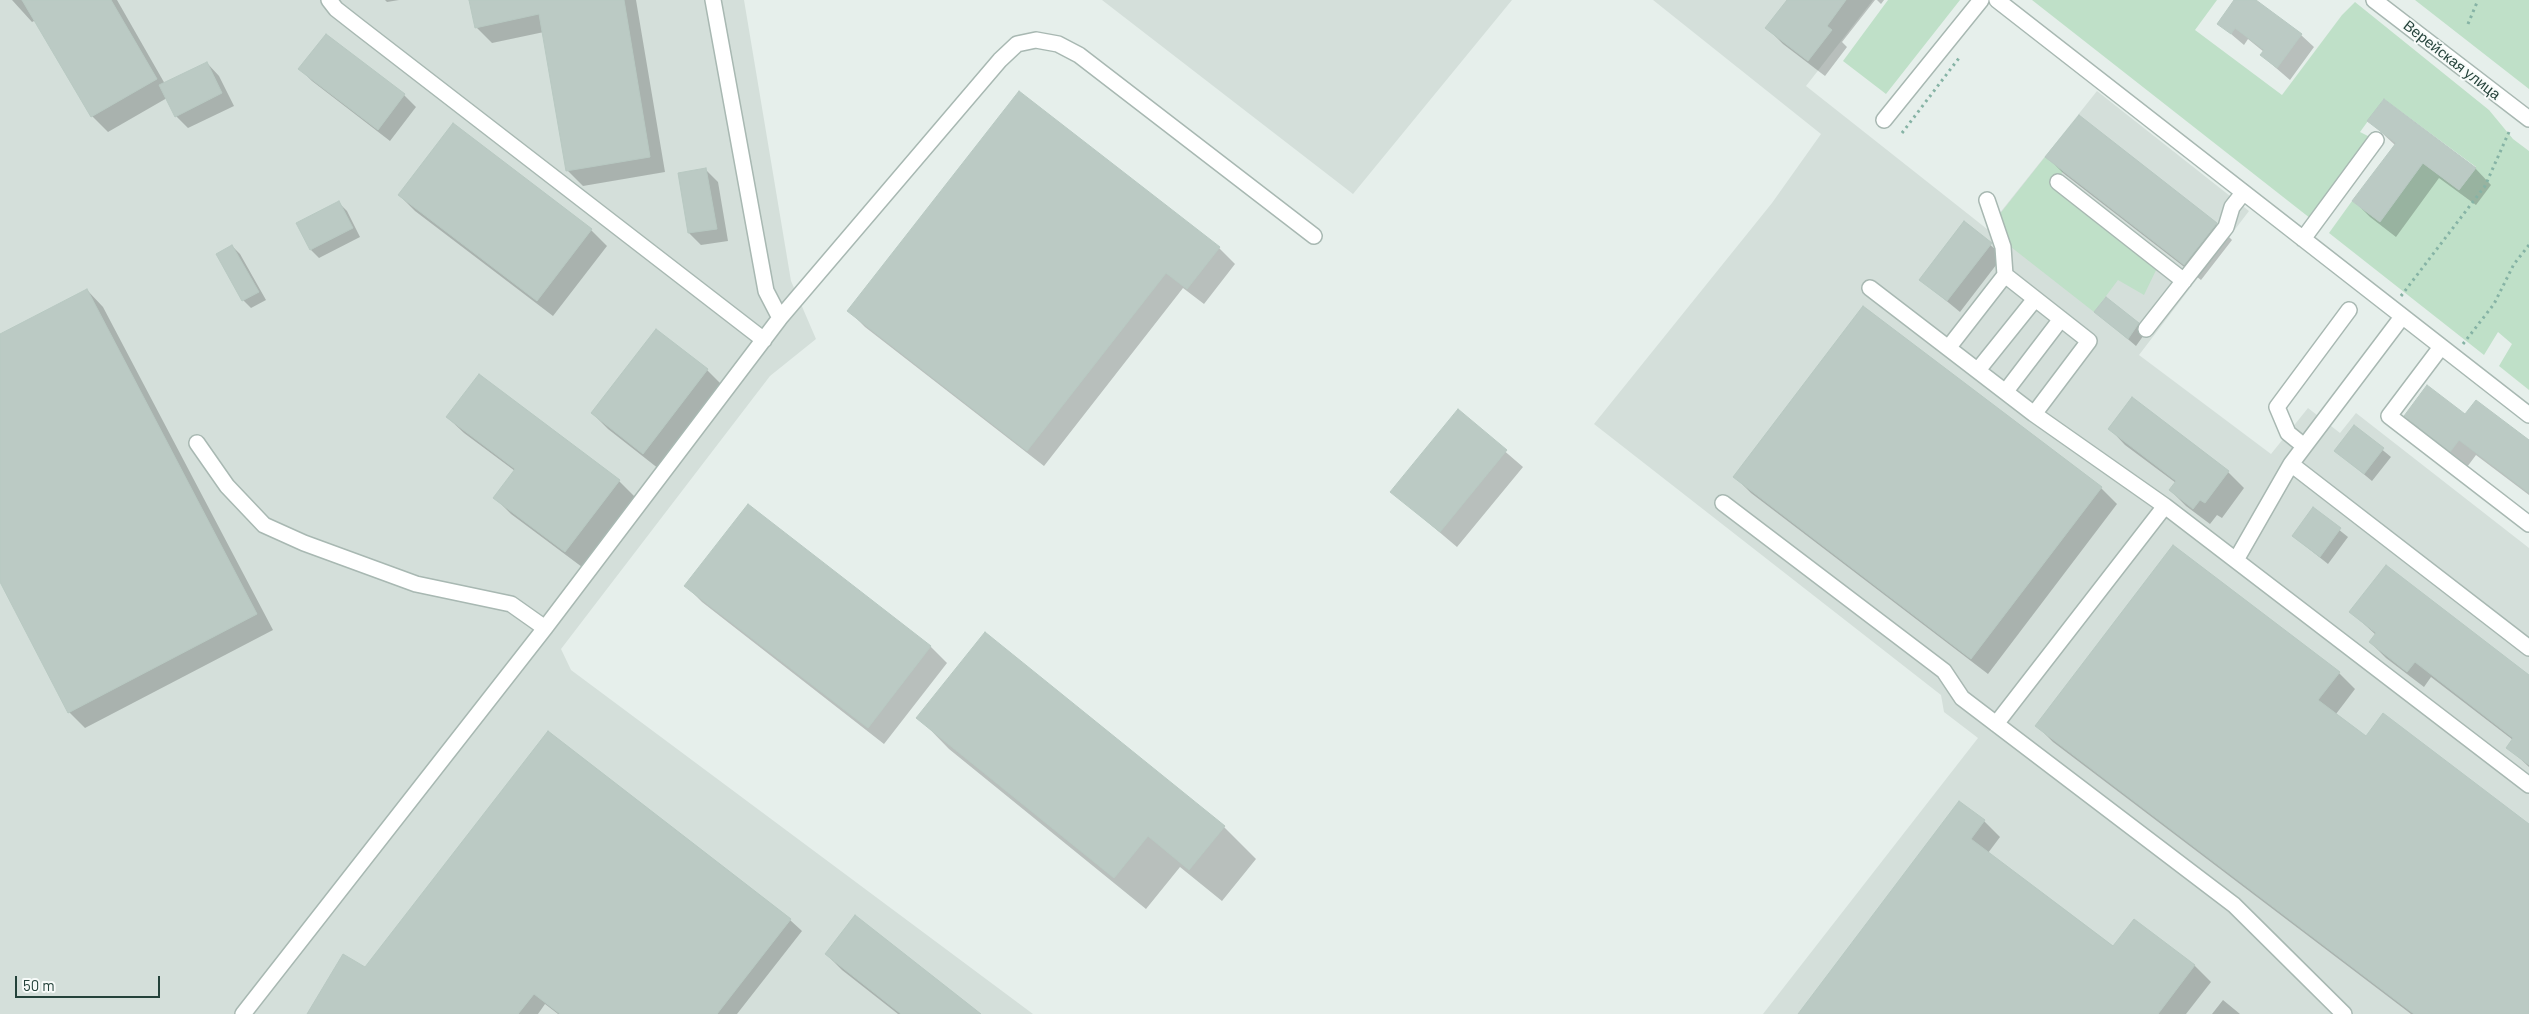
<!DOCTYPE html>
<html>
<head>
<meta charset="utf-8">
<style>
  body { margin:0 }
  #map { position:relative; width:2529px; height:1014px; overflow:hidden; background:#e6efeb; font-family:Barlow,sans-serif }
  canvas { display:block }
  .scale { position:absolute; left:15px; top:976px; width:145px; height:22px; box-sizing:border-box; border:2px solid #24423a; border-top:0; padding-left:6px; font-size:15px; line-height:18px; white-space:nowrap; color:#24423a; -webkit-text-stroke:4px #f7fbf9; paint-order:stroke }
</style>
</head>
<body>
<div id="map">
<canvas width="2529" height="1014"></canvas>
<div class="scale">50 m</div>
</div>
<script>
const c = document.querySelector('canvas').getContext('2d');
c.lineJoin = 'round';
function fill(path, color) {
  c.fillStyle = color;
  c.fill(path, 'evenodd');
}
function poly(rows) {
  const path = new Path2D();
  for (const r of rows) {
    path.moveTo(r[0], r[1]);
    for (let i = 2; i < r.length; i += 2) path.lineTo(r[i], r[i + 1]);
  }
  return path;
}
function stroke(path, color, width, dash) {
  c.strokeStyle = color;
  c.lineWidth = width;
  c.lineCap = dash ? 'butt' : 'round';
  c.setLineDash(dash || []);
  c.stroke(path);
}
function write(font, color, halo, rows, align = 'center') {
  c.font = font + ' Barlow,sans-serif';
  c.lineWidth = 4;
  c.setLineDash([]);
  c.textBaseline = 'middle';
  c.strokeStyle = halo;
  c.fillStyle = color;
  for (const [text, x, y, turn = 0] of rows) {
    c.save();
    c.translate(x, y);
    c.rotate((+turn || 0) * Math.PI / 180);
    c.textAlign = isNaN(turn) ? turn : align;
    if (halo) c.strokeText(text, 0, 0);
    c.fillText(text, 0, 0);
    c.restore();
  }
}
const built = poly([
  [0,0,744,0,791,281,816,339,770,376,561,649,571,670,1033,1014,0,1014],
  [1102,0,1512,0,1353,194],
  [1653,0,1873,0,1806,86,1987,229,2097,91,2249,211,2139,355,2271,454,2308,408,2340,433,2356,413,2529,548,2529,1014,1763,1014,1978,738,1944,712,1941,695,1594,424,1772,203,1821,134]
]);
const green = poly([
  [1888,0,1960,0,1886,94,1843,61],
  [2032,0,2217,0,2195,30,2282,95,2342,15,2355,2,2489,110,2513,139,2529,151,2529,390,2499,366,2512,344,2498,332,2484,355,2329,233,2352,201,2379,221,2418,160,2459,190,2476,167,2384,99,2360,132,2376,140,2315,222],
  [2415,0,2529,0,2529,89],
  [2045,157,2063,171,2058,181,2160,262,2144,295,2118,280,2094,312,1988,229]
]);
const shadow = poly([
  [12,0,117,0,165,84,207,63,219,76,234,106,188,128,176,116,167,98,108,132,92,116,36,20,32,22],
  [385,0,399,0,387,2],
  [470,0,636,0,665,172,583,186,567,170,544,32,492,43,476,27],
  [1788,0,1875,0,1842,42,1847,47,1825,76,1783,44,1767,28],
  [1877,0,1884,0,1881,4],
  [2236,0,2254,0,2301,35,2314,47,2290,80,2261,55,2264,52,2248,39,2244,45,2218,23],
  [326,35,404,95,416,107,390,141,312,81,300,69],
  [2079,116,2216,224,2232,240,2201,280,2063,173,2047,157],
  [2369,121,2475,168,2491,185,2476,205,2439,178,2396,237,2370,217,2354,201,2395,145],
  [706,170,718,182,728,241,701,245,689,233,679,174],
  [399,195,591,230,607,246,553,316,415,211],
  [339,203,347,211,360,237,319,258,311,250],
  [1965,223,2003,256,1960,312,1921,280],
  [232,246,240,254,266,300,251,308,243,300],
  [1219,248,1235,264,1204,304,1183,288,1044,466,865,327,849,311],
  [87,290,103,307,273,630,85,728,69,712,0,580,0,336],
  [1864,308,2101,488,2117,504,1988,674,1751,493,1735,477],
  [2096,312,2138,324,2146,332,2136,346],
  [656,331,707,370,723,386,659,469,608,429,592,413],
  [2132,398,2228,472,2244,488,2222,518,2217,515,2210,524,2186,506,2170,490,2176,483,2125,445,2109,428],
  [1458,411,1523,467,1457,547,1392,492],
  [2405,415,2465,416,2529,442,2529,495,2476,455,2467,467,2422,432],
  [447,417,619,481,635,497,582,567,511,514,495,498,515,471,464,433],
  [2355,427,2391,457,2372,481,2336,451],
  [748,506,931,647,947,663,884,744,702,602,686,586],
  [2313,509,2348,537,2328,564,2293,536],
  [2351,612,2529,677,2529,767,2508,747,2513,740,2431,677,2424,687,2386,658,2370,642,2376,635],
  [985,634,1224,827,1256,859,1222,901,1180,867,1146,909,949,749,918,717],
  [2339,673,2355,689,2336,714,2366,737,2529,826,2529,1014,2411,1014,2053,742,2037,726],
  [1959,803,1984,821,2000,837,1988,853,2114,947,2195,966,2211,982,2186,1014,1800,1014],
  [790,920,802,931,737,1014,558,1014,545,1004,538,1014,308,1014,365,969],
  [826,954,979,1014,898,1014,842,970],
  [2223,1000,2240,1014,2212,1014]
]);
const building = poly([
  [22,0,111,0,157,79,91,117,22,0],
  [469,0,624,0,650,157,566,171,539,14,475,28,469,0],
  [1787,0,1846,0,1827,26,1832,30,1808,61,1765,28,1787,0],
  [2234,0,2256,0,2302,34,2277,68,2260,55,2264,50,2235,28,2231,34,2217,24,2234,0],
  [326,34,405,94,378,130,298,69,326,34],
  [207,62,222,93,175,117,159,85,207,62],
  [1019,91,1220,247,1187,289,1166,273,1027,451,847,311,1019,91],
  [2384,99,2476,168,2459,190,2423,163,2380,222,2352,201,2396,143,2367,121,2384,99],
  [2079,115,2217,223,2184,265,2045,157,2079,115],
  [453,123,592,229,537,301,398,195,453,123],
  [706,168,717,229,688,233,678,173,706,168],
  [339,201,353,228,310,250,296,223,339,201],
  [1964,221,1992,243,1947,301,1919,280,1964,221],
  [232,245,259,292,242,301,216,254,232,245],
  [87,289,257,614,68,713,0,582,0,334,87,289],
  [2106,297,2139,323,2128,339,2094,312,2106,297],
  [1863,306,2102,487,1971,659,1733,477,1863,306],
  [656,329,708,369,643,454,591,413,656,329],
  [479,374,620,480,565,552,493,498,515,469,446,417,479,374],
  [2427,385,2465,414,2476,400,2529,440,2529,493,2459,440,2450,452,2404,416,2427,385],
  [2132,397,2229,471,2205,503,2200,500,2193,509,2169,490,2176,481,2108,429,2132,397],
  [1458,409,1507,450,1440,532,1390,492,1458,409],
  [2354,425,2384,448,2364,474,2334,451,2354,425],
  [748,504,931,646,868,728,684,586,748,504],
  [2313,507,2341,528,2320,557,2292,536,2313,507],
  [2173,545,2340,672,2318,700,2366,736,2383,713,2529,824,2529,1014,2414,1014,2035,726,2173,545],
  [2386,565,2529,675,2529,765,2506,748,2513,738,2415,662,2407,672,2369,642,2376,633,2349,612,2386,565],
  [985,632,1225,826,1189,870,1148,836,1114,878,916,718,985,632],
  [548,731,791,919,717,1014,560,1014,534,994,518,1014,307,1014,343,954,365,967,548,731],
  [1959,801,1985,820,1971,839,2113,946,2134,919,2195,965,2158,1014,1798,1014,1959,801],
  [855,915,981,1014,901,1014,825,954,855,915]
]);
const path = poly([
  [2468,24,2478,0],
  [1902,133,1959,58],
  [2401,296,2485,186,2509,132],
  [2463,344,2494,304,2514,264,2529,245]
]);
const minor = poly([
  [329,0,336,9,359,27,764,340],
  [713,0,766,291,780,318],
  [1997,0,2529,415],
  [2374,0,2529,119],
  [1884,120,1981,0],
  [2058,182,2184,281],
  [1987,200,2003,247,2005,275,2089,341,2034,414],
  [2303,239,2376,140],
  [1870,288,2034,414,2165,506,1996,724],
  [2402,317,2291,464,2529,648],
  [2146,329,2226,227,2232,207,2243,193],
  [1949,347,2005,275],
  [2441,347,2389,416,2529,524],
  [1978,370,2035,299],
  [2006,391,2061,319],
  [197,443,227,486,264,525,304,543,416,584,511,604,545,628],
  [2304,446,2288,433,2277,407,2349,310],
  [1723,503,1944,671,1962,698,2234,905,2344,1014],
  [2165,506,2529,785],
  [2236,560,2291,464],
  [243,1014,545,628,780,318,1000,60,1017,44,1036,40,1058,44,1079,55,1314,236]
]);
const streetNames = [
  ["Верейская улица",2452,60,38]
];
fill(built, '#d4dfda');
fill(green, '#bfe0c8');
fill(shadow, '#0003');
fill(building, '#bbcac4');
stroke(building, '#b8c9c2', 1);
stroke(minor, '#a8b8b2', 18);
stroke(path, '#86b3a5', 3, [2.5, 4]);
stroke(minor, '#fff', 15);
write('15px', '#24423a', '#f7fbf9', streetNames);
</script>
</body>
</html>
